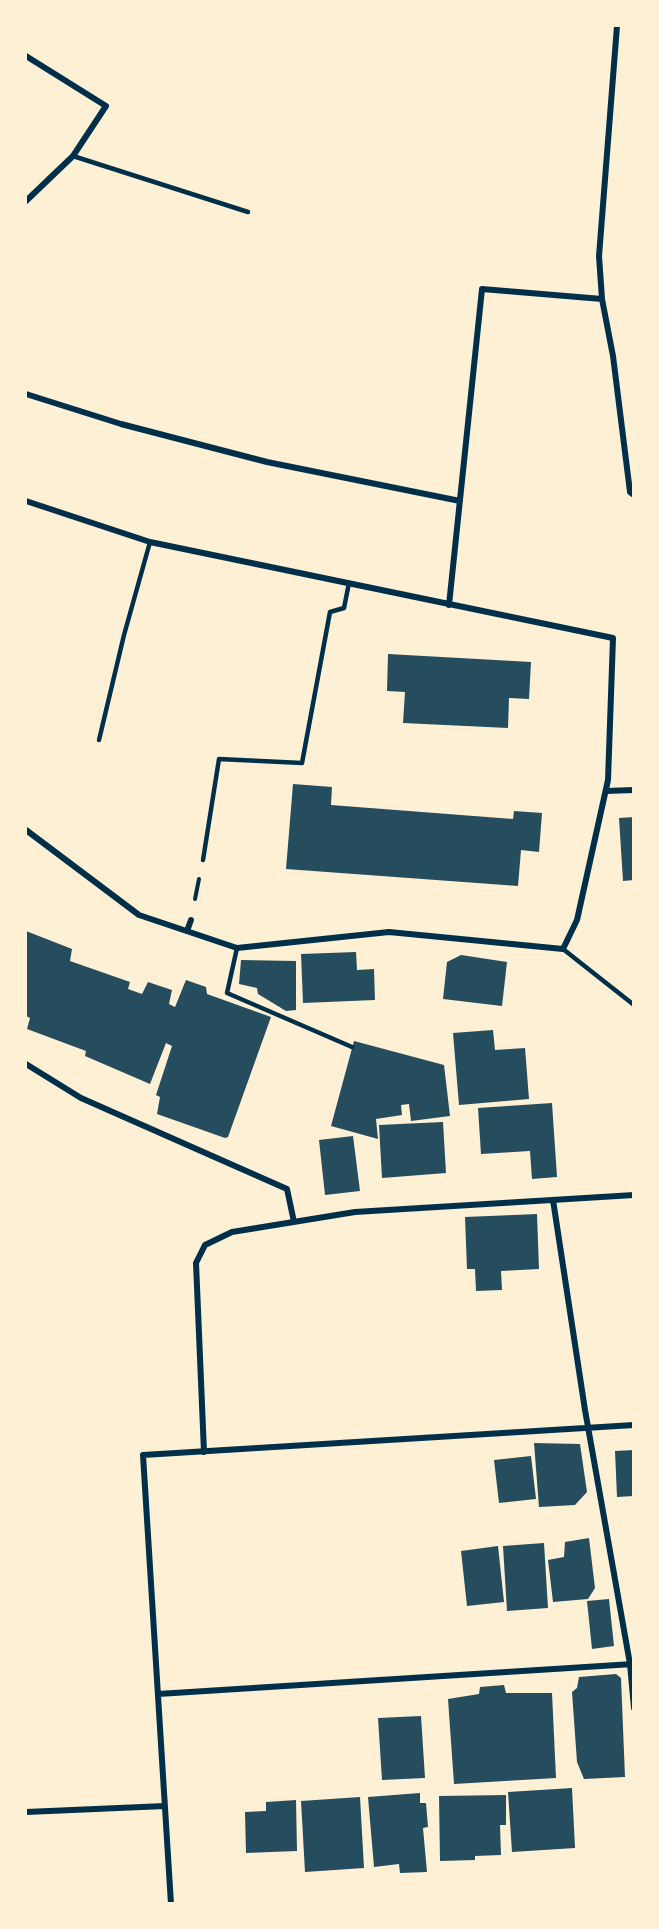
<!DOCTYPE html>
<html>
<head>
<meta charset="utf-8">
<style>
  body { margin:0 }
  #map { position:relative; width:659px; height:1929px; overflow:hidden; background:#fdf0d5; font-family:"Source Sans 3",sans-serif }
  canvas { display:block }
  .frame { position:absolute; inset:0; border:27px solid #fdf0d5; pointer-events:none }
</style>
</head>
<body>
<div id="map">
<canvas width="659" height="1929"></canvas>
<div class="frame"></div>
</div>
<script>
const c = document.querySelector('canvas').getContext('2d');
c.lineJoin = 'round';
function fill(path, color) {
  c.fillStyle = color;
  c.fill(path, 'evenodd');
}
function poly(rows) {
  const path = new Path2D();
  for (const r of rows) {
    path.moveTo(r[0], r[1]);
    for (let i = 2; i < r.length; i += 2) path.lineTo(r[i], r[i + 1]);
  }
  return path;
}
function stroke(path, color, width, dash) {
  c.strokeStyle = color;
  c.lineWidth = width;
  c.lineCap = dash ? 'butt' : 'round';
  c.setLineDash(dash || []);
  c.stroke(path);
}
const building = poly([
  [388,654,531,662,529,699,509,698,508,728,403,723,405,692,387,691],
  [293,784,332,787,331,805,513,819,514,811,542,813,539,852,521,850,518,886,286,869],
  [634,817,634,880,623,881,619,818],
  [26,931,72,949,70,961,130,982,128,989,142,994,148,982,172,990,169,1004,175,1007,186,980,206,987,207,994,271,1017,228,1137,225,1138,157,1114,160,1097,156,1095,172,1046,166,1043,150,1084,85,1056,86,1051,27,1029,30,1018,26,1016],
  [356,952,357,970,374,969,375,1000,303,1003,301,954],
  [461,955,507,962,502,1006,443,999,447,962],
  [241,960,296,961,296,1010,286,1011,258,994,257,988,239,984],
  [493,1030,495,1050,525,1048,529,1099,459,1105,453,1033],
  [354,1041,444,1065,450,1116,411,1121,409,1104,401,1105,402,1115,376,1119,378,1139,331,1126],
  [552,1103,557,1177,532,1179,530,1151,481,1154,478,1108],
  [443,1122,446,1173,382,1178,379,1125],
  [353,1136,360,1191,325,1195,319,1140],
  [537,1214,539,1269,501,1271,502,1290,476,1291,475,1269,467,1269,465,1217],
  [534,1443,580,1444,587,1492,575,1505,539,1507],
  [634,1450,634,1496,617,1497,615,1451],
  [531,1456,536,1499,499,1503,494,1460],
  [589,1538,595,1588,588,1599,553,1602,548,1560,564,1557,565,1542],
  [544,1543,548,1608,507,1611,503,1546],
  [498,1546,504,1602,467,1606,461,1551],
  [609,1599,614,1646,592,1649,587,1601],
  [616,1674,621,1678,625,1777,584,1779,577,1762,572,1692,577,1688,579,1677],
  [504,1685,506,1693,552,1693,556,1778,454,1784,448,1699,479,1694,480,1687],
  [421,1716,425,1778,382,1780,378,1718],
  [572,1788,575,1848,512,1852,508,1792],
  [420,1793,420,1803,426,1803,428,1827,423,1828,427,1872,400,1873,399,1864,374,1867,368,1797],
  [506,1795,506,1825,500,1825,501,1855,475,1856,475,1860,440,1861,439,1796],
  [360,1797,364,1868,305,1872,301,1801],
  [296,1800,297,1851,246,1853,245,1812,266,1811,266,1802]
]);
const path = poly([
  [195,899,199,879]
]);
const service = poly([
  [73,156,248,212],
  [99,740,124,635,150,542],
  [203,860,219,759,302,763,330,612,344,608,349,583],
  [237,948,227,993,352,1047],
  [563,949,634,1005]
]);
const minor = poly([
  [617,26,599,256,602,299,613,356,630,492,634,495],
  [26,56,106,106,73,156,26,201],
  [26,394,121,424,267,462,460,501],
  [26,501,150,542,613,638,608,780,577,920,563,949,389,932,237,948,139,915,26,830],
  [449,605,482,289,602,299],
  [606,791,634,790],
  [187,931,191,920],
  [26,1064,81,1098,287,1189,294,1222],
  [553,1200,585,1410,630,1664,634,1708],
  [204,1452,196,1263,205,1245,232,1232,355,1212,634,1195],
  [158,1694,633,1664],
  [26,1812,165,1806],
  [171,1904,143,1455,634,1425]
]);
fill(building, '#264d5e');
stroke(path, '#003049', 4);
stroke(service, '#003049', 4.5);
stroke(minor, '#003049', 6);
</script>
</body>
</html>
